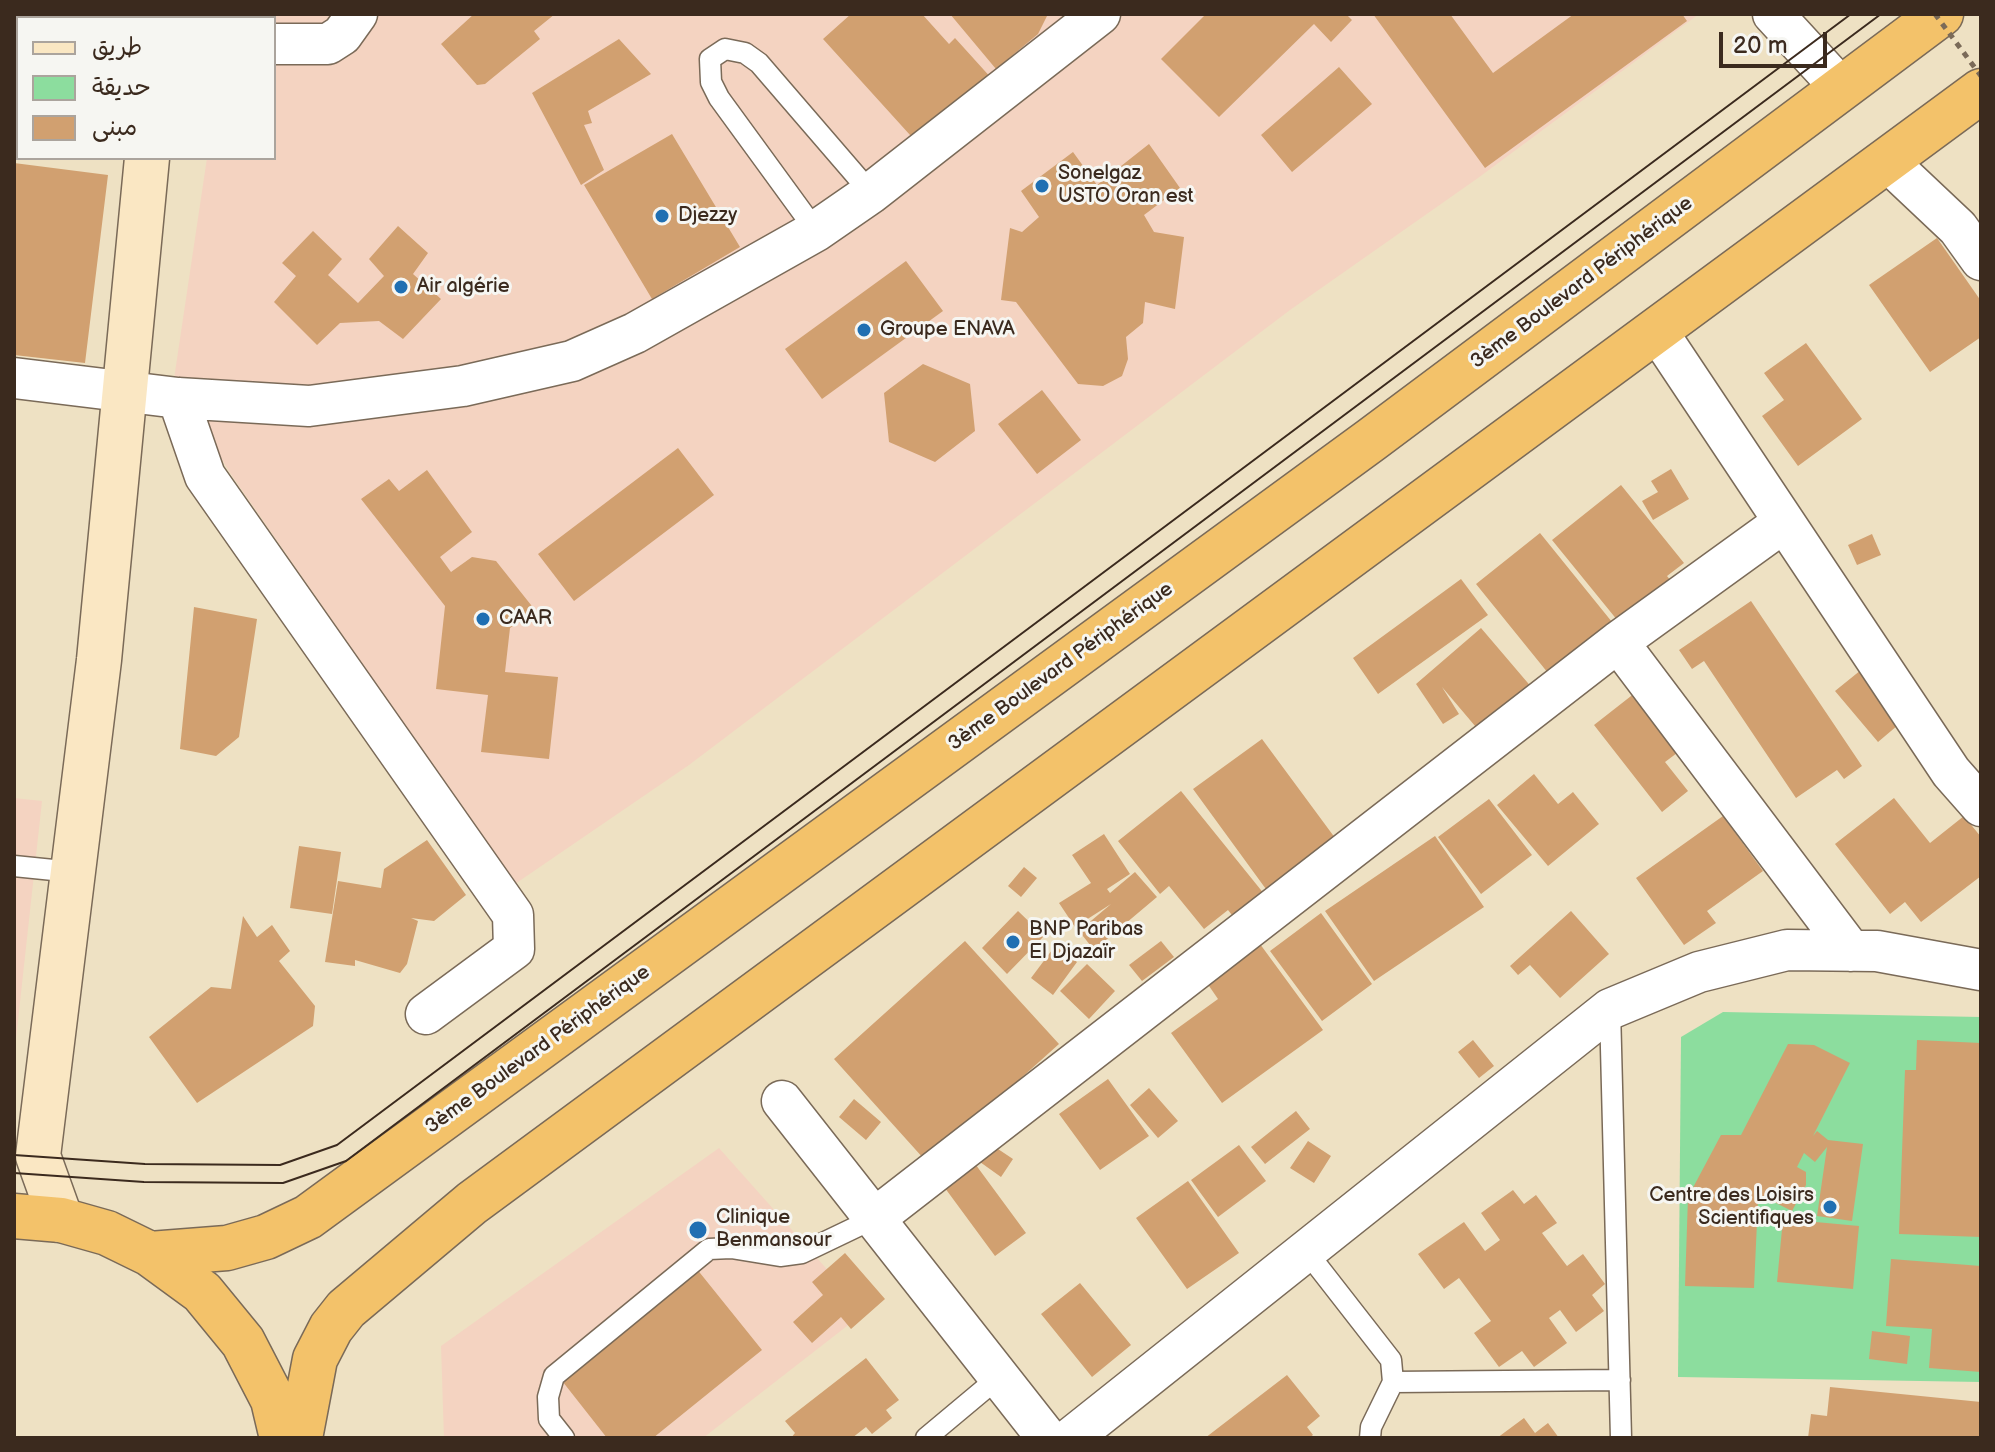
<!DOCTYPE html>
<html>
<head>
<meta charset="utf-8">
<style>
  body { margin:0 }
  #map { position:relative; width:1995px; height:1452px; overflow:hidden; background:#eee1c3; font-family:"Balsamiq Sans","Playpen Sans Arabic",sans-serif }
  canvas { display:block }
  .frame { position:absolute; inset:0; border:16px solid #3b2a1e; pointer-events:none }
  .legend { position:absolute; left:16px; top:16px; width:260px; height:144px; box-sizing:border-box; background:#f6f6f2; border:2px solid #aba49d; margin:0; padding:10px 14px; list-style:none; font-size:24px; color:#3b2a1e }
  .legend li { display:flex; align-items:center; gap:16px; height:40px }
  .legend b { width:40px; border:2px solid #aba49d }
  .scale { position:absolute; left:1719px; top:32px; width:108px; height:36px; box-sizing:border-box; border:4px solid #3b2a1e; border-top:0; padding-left:10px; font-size:24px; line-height:28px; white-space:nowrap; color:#3b2a1e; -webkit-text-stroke:6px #f6f6f2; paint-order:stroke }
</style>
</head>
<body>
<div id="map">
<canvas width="1995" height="1452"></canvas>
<div class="frame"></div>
<ul class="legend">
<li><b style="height:10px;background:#fae7c3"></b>طريق</li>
<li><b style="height:22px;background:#8cdd9e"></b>حديقة</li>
<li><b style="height:22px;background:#d1a070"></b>مبنى</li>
</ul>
<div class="scale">20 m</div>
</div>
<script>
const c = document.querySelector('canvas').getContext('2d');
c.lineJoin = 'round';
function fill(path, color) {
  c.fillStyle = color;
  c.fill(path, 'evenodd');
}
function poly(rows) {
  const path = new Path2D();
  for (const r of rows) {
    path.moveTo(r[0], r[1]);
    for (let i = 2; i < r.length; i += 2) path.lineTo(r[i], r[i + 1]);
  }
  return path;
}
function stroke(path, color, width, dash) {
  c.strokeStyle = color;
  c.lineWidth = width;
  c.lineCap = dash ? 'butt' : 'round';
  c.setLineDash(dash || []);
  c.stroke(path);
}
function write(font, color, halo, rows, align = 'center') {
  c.font = font + ' "Balsamiq Sans",sans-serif';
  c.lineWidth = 6;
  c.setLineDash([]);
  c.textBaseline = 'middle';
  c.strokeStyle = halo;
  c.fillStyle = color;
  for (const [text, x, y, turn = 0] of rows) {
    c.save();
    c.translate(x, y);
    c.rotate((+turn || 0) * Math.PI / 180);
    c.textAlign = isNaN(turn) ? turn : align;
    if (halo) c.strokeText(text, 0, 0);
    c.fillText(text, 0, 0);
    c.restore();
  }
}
const built = poly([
  [229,14,1699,14,1478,178,1290,310,689,765,515,884,230,473,174,379,207,158,274,158,274,18,229,18],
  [14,798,42,801,14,1057],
  [719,1148,865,1312,703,1438,444,1438,441,1346]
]);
const green = poly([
  [1723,1012,1981,1017,1981,1382,1678,1377,1681,1037]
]);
const building = poly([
  [474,14,555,14,534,31,540,39,485,84,477,85,441,44],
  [851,14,922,14,949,44,955,38,993,80,920,146,823,39],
  [950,14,1048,14,1038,34,996,69],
  [1206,14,1346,14,1352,20,1331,42,1314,24,1219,117,1161,59],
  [1373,14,1450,14,1493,73,1574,14,1682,14,1687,21,1485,168],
  [619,39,651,74,588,111,592,123,584,125,604,170,581,185,532,93],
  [16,65,18,145,14,145,14,85],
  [1339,67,1372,104,1292,172,1261,135],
  [672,134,740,247,652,299,584,185],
  [1149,144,1180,188,1144,215,1154,232,1184,237,1175,309,1145,302,1143,323,1126,337,1128,359,1122,376,1103,386,1078,384,1016,302,1001,300,1010,228,1022,232,1039,217,1021,191,1073,152,1097,185],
  [14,163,108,175,85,363,14,355],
  [398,226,428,253,413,274,441,299,403,339,379,321,340,323,317,345,274,302,296,276,282,263,313,231,342,259,328,275,358,303,384,276,369,259],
  [1937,238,1981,301,1981,337,1930,372,1869,285],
  [906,261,943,311,822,399,785,349],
  [1806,343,1862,419,1798,466,1762,416,1784,400,1764,373],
  [923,364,970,384,975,431,935,462,889,442,884,393],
  [1042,390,1081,440,1037,474,998,424],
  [678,448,714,495,574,601,538,554],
  [1671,469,1689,499,1653,520,1642,501,1658,492,1651,481],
  [427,470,472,532,440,557,451,572,472,557,496,561,535,610,510,628,505,672,558,677,549,759,481,752,488,695,436,689,445,606,361,499,389,479,399,491],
  [1621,485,1684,563,1667,576,1683,596,1631,637,1552,540],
  [1540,533,1629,643,1565,694,1476,584],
  [1872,534,1881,555,1857,565,1848,545],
  [1461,579,1488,615,1378,694,1353,658],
  [1751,601,1862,766,1844,779,1837,770,1796,798,1704,661,1692,669,1679,650],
  [194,607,257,619,239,737,216,756,180,749],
  [1481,628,1533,689,1481,733,1442,687,1459,714,1443,724,1416,684],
  [1861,670,1904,720,1878,742,1835,691],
  [1640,689,1685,747,1665,762,1688,791,1662,812,1594,725],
  [1262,739,1341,846,1271,896,1193,789],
  [1534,774,1558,804,1573,792,1599,824,1548,866,1497,805],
  [1181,791,1269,900,1239,924,1228,910,1204,929,1169,886,1160,894,1118,841],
  [1894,798,1930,843,1964,816,1981,837,1981,876,1921,922,1905,902,1890,914,1835,844],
  [1489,799,1532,855,1481,894,1438,837],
  [1723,816,1763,871,1707,911,1716,923,1684,945,1636,878],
  [1104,834,1130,874,1107,889,1110,893,1135,872,1157,897,1094,950,1079,931,1111,904,1075,927,1059,903,1091,883,1072,855],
  [1435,836,1484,907,1374,981,1325,911],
  [427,840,466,895,434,921,411,918,418,921,407,964,400,973,355,960,355,966,325,962,338,881,381,888,384,869],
  [299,846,341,852,332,914,290,908],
  [1024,867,1037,878,1021,897,1008,886],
  [1018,911,1044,936,1007,974,982,948],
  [1571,911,1609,954,1560,998,1530,965,1518,975,1510,966],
  [1321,913,1372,984,1322,1021,1270,951],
  [243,916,257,937,272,925,290,951,279,961,315,1006,313,1026,197,1103,149,1037,211,987,231,989],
  [965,941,1059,1044,1010,1088,933,1169,834,1059],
  [1161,941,1174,957,1142,981,1129,965],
  [1260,944,1323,1030,1222,1103,1171,1033,1218,999,1207,983],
  [1055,946,1077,962,1053,995,1031,978],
  [1087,964,1115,991,1089,1019,1060,991],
  [1473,1040,1494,1066,1479,1078,1458,1052],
  [1917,1040,1981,1043,1981,1237,1899,1234,1905,1070,1916,1070],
  [1788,1044,1814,1045,1850,1063,1813,1136,1817,1131,1828,1140,1863,1144,1852,1221,1817,1216,1827,1147,1815,1162,1804,1153,1797,1167,1806,1172,1806,1185,1792,1211,1772,1201,1758,1200,1754,1288,1685,1286,1688,1197,1721,1135,1741,1135],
  [1108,1079,1149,1136,1100,1170,1059,1114],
  [1149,1088,1178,1121,1158,1138,1130,1105],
  [854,1099,881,1122,866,1140,839,1117],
  [1296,1111,1310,1129,1265,1164,1251,1147],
  [1308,1141,1331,1156,1314,1183,1290,1168],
  [992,1145,1013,1159,1001,1177,980,1162],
  [1239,1145,1266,1181,1218,1217,1191,1180],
  [973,1161,1026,1233,995,1256,942,1184],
  [1188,1181,1239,1253,1187,1289,1136,1218],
  [1513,1190,1524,1204,1536,1195,1557,1223,1542,1233,1567,1266,1583,1254,1605,1284,1592,1295,1604,1311,1576,1332,1560,1310,1549,1318,1567,1343,1534,1367,1522,1351,1499,1367,1474,1333,1491,1321,1459,1278,1444,1289,1418,1254,1464,1222,1485,1251,1500,1240,1481,1213],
  [1783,1219,1859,1226,1853,1289,1777,1282],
  [845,1253,885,1299,851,1329,841,1317,812,1343,793,1322,823,1295,812,1282],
  [1891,1259,1981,1266,1981,1372,1929,1368,1932,1329,1886,1326],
  [696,1268,762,1350,653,1438,607,1438,559,1377],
  [1080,1283,1131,1345,1092,1377,1041,1314],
  [1872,1331,1910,1336,1907,1364,1869,1359],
  [866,1358,899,1400,886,1410,892,1418,872,1434,866,1427,852,1438,791,1438,795,1433,785,1421],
  [1287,1375,1320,1416,1307,1427,1313,1435,1309,1438,1205,1438],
  [1830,1387,1981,1402,1981,1438,1808,1438,1811,1414,1827,1416],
  [1524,1418,1535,1433,1548,1423,1559,1438,1497,1438]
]);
const lane = poly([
  [816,231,719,98,711,82,710,59,725,49,745,53,759,63,871,193],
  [14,866,73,872],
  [1610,1009,1621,1438],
  [1306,1251,1391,1360,1393,1382,1371,1427,1370,1438],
  [1393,1382,1620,1380],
  [564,1438,549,1419,548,1397,554,1376,709,1249,731,1248,780,1256,802,1253,875,1218],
  [926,1438,999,1377]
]);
const street = poly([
  [1773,14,1842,89],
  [274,44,328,44,342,35,357,14],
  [1888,162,1958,228,1981,260],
  [1657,331,1951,772,1981,806],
  [14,378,178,398,309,406,463,386,572,361,635,333,816,231,871,193,1100,14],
  [178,398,205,476,513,915,514,949,426,1014],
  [1618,642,1851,951],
  [782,1101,1047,1438],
  [875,1218,1618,642,1784,522],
  [1071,1438,1610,1009,1699,972,1787,950,1877,951,1981,970]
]);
const secondary = poly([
  [159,18,160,14],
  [61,1220,38,1156,99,660,147,158]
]);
const highway = poly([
  [14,1216,61,1220,107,1233,150,1254,202,1292,243,1342,273,1400,282,1438],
  [150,1254,227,1248,266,1237,308,1217,1371,440,1941,14],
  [300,1438,315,1359,331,1328,346,1309,472,1203,1981,91]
]);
const tram = poly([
  [14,1155,145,1164,280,1165,337,1145,1851,14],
  [14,1173,144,1182,283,1183,346,1161,1881,14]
]);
const pathBridge = poly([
  [1935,14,1981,76]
]);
const markers = [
  [1042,186,8,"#1f6fb2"],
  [662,216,8,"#1f6fb2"],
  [401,287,8,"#1f6fb2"],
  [864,330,8,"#1f6fb2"],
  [483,619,8,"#1f6fb2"],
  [1013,942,8,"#1f6fb2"],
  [1830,1207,8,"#1f6fb2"],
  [698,1230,10,"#1f6fb2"]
];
const poiNames = [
  ["Sonelgaz",1058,174],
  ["USTO Oran est",1058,197],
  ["Djezzy",678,216],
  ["Air algérie",417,287],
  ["Groupe ENAVA",880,330],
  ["CAAR",499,619],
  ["BNP Paribas",1029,930],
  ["El Djazaïr",1029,953],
  ["Centre des Loisirs",1814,1196,"right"],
  ["Scientifiques",1814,1219,"right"],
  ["Clinique",716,1218],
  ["Benmansour",716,1241]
];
const streetNames = [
  ["3ème Boulevard Périphérique",1582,283,-37],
  ["3ème Boulevard Périphérique",1061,667,-36],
  ["3ème Boulevard Périphérique",538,1050,-36]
];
fill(built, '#f4d3c1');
fill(green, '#8cdd9e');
fill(building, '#d1a070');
stroke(lane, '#7a6a58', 23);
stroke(street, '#7a6a58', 43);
stroke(secondary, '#7a6a58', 47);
stroke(highway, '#7a6a58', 47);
stroke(lane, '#fff', 20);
stroke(street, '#fff', 40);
stroke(secondary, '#fae7c3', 44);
stroke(highway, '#f3c26a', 44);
stroke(tram, '#3b2a1e', 2);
stroke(pathBridge, '#7a6a58', 5, [6, 6]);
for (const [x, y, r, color] of markers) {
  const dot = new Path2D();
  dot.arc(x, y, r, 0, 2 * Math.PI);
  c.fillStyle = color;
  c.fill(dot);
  stroke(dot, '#f6f6f2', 3);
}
write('20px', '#3b2a1e', '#f6f6f2', poiNames, 'left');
write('20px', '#3b2a1e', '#f6f6f2', streetNames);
</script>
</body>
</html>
